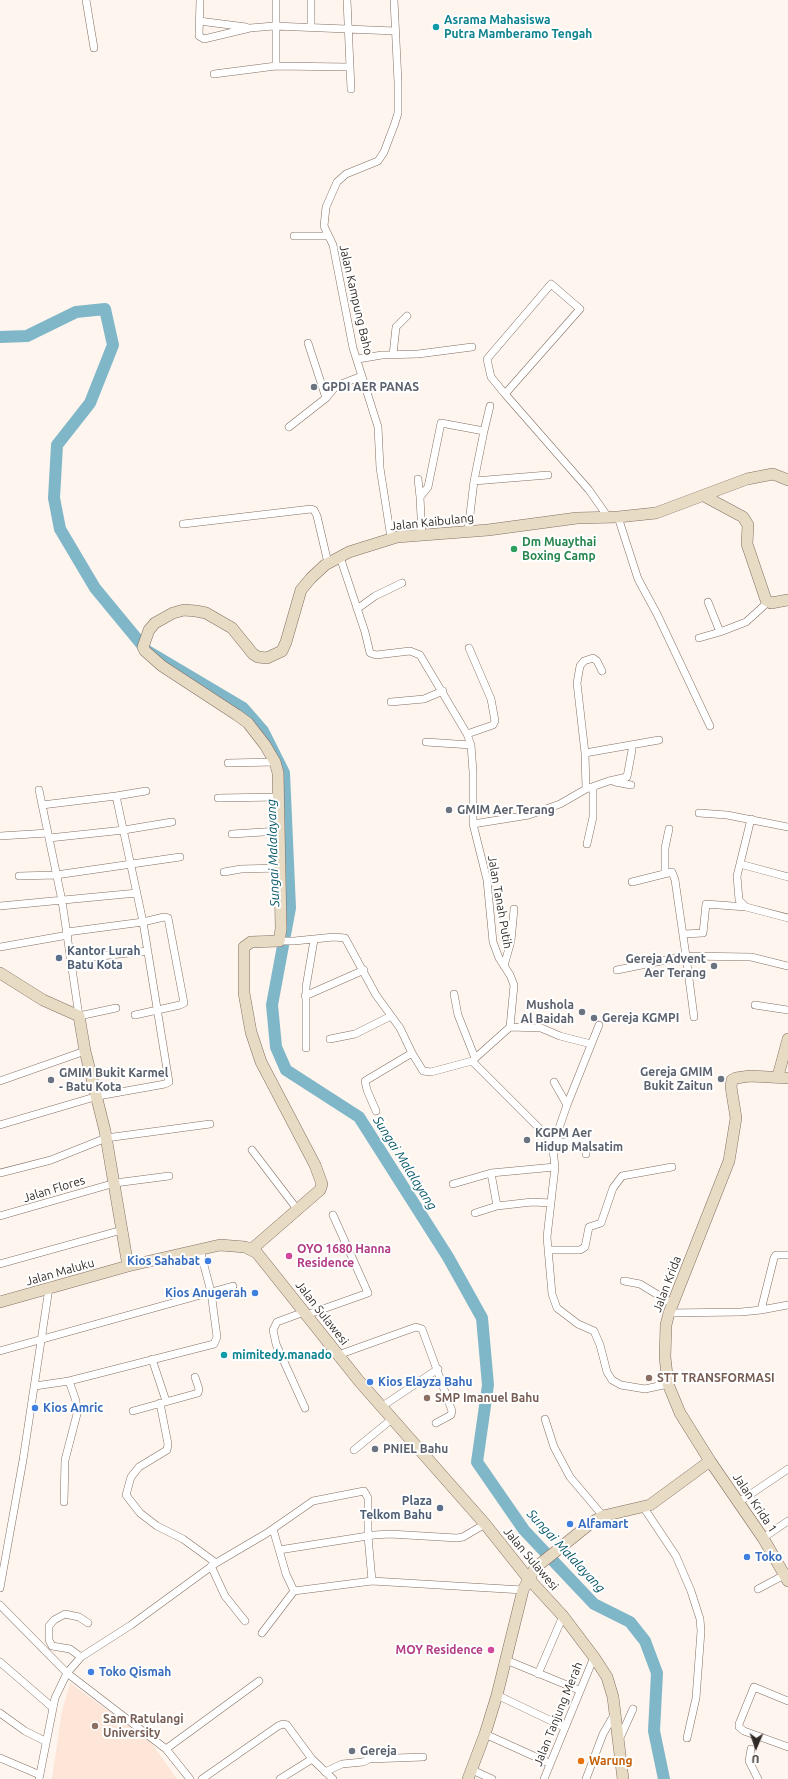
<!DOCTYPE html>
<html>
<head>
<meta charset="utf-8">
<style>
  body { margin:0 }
  #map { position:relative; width:788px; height:1779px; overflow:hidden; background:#fef5ef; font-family:Ubuntu,sans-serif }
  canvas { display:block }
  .north { position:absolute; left:736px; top:1727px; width:40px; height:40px; -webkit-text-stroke:3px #fff; paint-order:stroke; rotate:182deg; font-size:11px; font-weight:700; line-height:16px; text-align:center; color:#322a25 }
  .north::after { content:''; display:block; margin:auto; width:14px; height:18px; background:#322a25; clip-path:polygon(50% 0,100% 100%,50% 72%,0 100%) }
</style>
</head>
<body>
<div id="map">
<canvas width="788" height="1779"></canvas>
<div class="north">U</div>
</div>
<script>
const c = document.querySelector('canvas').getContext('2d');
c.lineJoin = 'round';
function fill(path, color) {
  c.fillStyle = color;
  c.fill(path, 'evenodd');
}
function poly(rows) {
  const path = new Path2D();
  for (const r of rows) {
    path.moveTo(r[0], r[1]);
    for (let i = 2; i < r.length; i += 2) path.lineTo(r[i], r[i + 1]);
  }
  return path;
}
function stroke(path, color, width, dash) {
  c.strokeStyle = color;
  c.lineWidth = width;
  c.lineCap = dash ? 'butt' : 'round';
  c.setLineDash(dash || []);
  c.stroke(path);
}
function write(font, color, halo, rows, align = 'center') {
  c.font = font + ' Ubuntu,sans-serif';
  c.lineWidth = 4;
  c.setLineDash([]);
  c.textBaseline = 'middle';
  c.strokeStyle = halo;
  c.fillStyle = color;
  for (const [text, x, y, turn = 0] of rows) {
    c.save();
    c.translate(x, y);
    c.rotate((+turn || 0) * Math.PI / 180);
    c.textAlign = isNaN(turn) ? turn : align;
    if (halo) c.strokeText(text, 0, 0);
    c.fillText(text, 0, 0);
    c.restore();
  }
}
const built = poly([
  [70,1683,150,1741,177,1779,52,1779,62,1711]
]);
const river = poly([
  [0,337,27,336,76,312,105,309,113,345,90,403,57,445,54,498,60,529,95,588,147,651,243,708,263,731,284,773,290,908,272,1005,276,1047,286,1070,359,1117,448,1257,482,1318,488,1385,477,1462,524,1530,594,1604,630,1622,645,1641,657,1673,654,1731,664,1779]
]);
const street = poly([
  [86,0,94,48],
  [200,0,199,36,204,39,250,28,274,26,395,31],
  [347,0,351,89],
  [199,21,246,27],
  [311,27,311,0],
  [276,66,276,0],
  [214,74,276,66,349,67],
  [294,236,327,236],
  [308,343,326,398],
  [393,355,396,327,407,316],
  [358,359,382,355,418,354,472,347],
  [505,394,580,309,551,284,487,359,491,377,505,394,589,490,608,517],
  [289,427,326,398,336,386,362,376],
  [484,431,490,406],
  [418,479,420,497],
  [474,481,548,475],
  [618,517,638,579,657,614,710,726],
  [183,524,311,509,314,510,317,516,328,563],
  [422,536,420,497,428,487,441,423,484,431,474,481,468,531],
  [391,538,380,468,378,427,353,348,333,245,324,226,326,207,337,182,346,174,378,161,384,152,395,123,398,113,398,82,394,0],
  [340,557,365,632,370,653,376,655,410,651,420,655,467,734,471,745,473,772,473,824,487,880,493,942,499,958,510,975,514,985,510,1027,472,1061,552,1141],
  [708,602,720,632],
  [357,609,375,596,402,583],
  [699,638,720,632,746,622,768,602],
  [391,702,424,699,443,691],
  [467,734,493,725,495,721,491,699,469,648],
  [426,742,471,745],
  [585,753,577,683,580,666,584,661,593,658,597,661,602,671],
  [228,763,275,762],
  [615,782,631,785],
  [586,789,609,781,627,777,632,750],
  [39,790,62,901,79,1016,116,1008],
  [218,798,279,797],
  [42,805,116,796],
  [699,813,727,815,788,827],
  [751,819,737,876,739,900,746,907,788,918],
  [473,824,529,815,560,804,586,789,585,753,659,740],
  [232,834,279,831],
  [0,836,48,833],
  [49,838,124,830,172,822],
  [587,844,593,817,593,787],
  [740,864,788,877],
  [224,872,241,869,280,868],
  [665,873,665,848,669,829],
  [19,876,56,875,180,857],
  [632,882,672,872,675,880,686,956,751,957,788,966],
  [0,906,137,893],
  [67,932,143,922,164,917,168,918,184,1003,180,1005,135,1015],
  [684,934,703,933,706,904,746,907],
  [279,941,294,941,334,937,345,938,376,995,400,1028,412,1053,423,1071,431,1072,472,1061],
  [0,947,68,935],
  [72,959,148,951],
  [504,966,511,941,514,909],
  [617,970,686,956,694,1017],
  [454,994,458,1015,475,1058],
  [305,996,364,970],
  [755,1005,788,1010],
  [510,1027,541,1028,560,1036,591,1044],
  [330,1039,355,1034,391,1016],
  [306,1048,306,987,314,940],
  [0,1081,85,1051],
  [554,1082,567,1105,557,1134,552,1141,555,1167,547,1237,552,1294,557,1308,578,1324,594,1331,600,1345,607,1372,612,1380,621,1385,645,1389,668,1384],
  [567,1105,599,1025],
  [376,1111,367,1090,365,1081,412,1053],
  [0,1125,98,1096,165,1084,169,1082,143,922,116,796,146,791],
  [553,1143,585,1140,586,1154],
  [252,1150,297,1209],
  [0,1173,51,1160,106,1138,210,1124],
  [453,1184,491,1173],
  [551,1203,532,1202,497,1206,491,1173,555,1167],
  [475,1213,497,1206],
  [0,1216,115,1183,169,1176],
  [548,1250,580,1250,585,1247,589,1227,601,1223,613,1188,622,1176,672,1167],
  [0,1264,122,1230],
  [624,1281,640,1284,673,1304],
  [761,1310,788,1305],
  [304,1312,277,1322,273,1330,276,1344,305,1408],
  [669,1313,741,1312,761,1310,774,1258,776,1255,788,1255],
  [306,1315,368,1293,333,1215],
  [0,1351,233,1286],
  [338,1355,416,1327,422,1329,452,1411,451,1415,436,1423],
  [152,1359,166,1401],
  [35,1386,69,1381,214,1344,217,1337,211,1292,200,1250],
  [160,1403,168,1444,167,1450,139,1467,131,1477,126,1495,140,1513,157,1526,183,1539,216,1563],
  [381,1407,438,1369],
  [133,1411,198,1393,199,1389,195,1377],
  [545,1419,554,1447,570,1477,603,1516],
  [354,1450,392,1419],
  [64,1502,65,1460,77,1414,76,1401,69,1381],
  [739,1502,788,1469],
  [644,1508,676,1556,691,1591,700,1619,701,1631,696,1698,687,1738],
  [763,1538,788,1521],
  [279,1550,374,1535,390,1534,457,1538,463,1537,485,1524],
  [211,1566,225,1596,245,1621],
  [372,1581,523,1590],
  [0,1588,23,1460,49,1288],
  [758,1589,788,1573],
  [0,1605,67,1673,166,1749,190,1779],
  [262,1633,294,1591],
  [81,1657,70,1649,52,1646,49,1640,49,1626,54,1620,65,1614,79,1617,88,1623],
  [506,1660,579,1690],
  [0,1662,52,1707],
  [538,1674,563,1616],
  [497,1695,564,1727],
  [788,1701,754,1687,739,1724,739,1727,744,1731,788,1747],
  [0,1713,25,1731,45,1741],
  [485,1734,549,1763],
  [619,1740,633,1709],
  [166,1749,259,1681],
  [751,1749,749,1761,758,1779],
  [0,1758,40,1775],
  [472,1770,492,1779],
  [325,1772,342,1764,363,1762,369,1759,423,1757],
  [39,1779,55,1698,67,1673,81,1657,131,1625,216,1563,267,1533,313,1501,364,1491,368,1498,368,1536,372,1581,294,1591,286,1574,273,1529],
  [202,1779,278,1726,283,1724,287,1725,312,1759,333,1779],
  [280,1779,312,1759],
  [544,1779,594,1657],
  [586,1779,603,1734,615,1713]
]);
const secondary = poly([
  [704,496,743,517,748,525,747,544,766,600,771,603,788,600],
  [0,973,43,1000,79,1016,85,1051,105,1131,128,1266,220,1245,245,1247,257,1253,359,1381,485,1524,528,1578,563,1616,594,1657,607,1677,613,1697,623,1779],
  [778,1076,788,1039],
  [252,1249,313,1196,320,1190,322,1184,315,1165,261,1062,251,1032,244,993,244,947,251,942,279,941,281,929,278,773,275,762,265,745,248,723,237,715,162,666,145,651,143,647,149,630,155,623,173,613,184,610,196,611,206,613,232,628,253,654,258,657,267,658,282,651,286,642,301,590,311,578,325,565,349,552,397,537,488,530,577,518,618,517,656,513,747,479,773,474,788,480],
  [0,1302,128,1266],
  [710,1461,763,1538,788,1581],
  [468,1779,485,1734,497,1695,523,1590,535,1568,591,1523,603,1516,650,1505,710,1461,680,1413,668,1384,665,1357,666,1325,669,1313,729,1161,736,1118,731,1087,732,1080,736,1078,750,1076,788,1078]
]);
const markers = [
  [436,27,4,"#0f9aa8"],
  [314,387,4,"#6b7280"],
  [514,549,4,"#2e9e5b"],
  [449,810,4,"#6b7280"],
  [59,958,4,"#5c6f8a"],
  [714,966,4,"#6b7280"],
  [582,1012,4,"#6b7280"],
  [594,1018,4,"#6b7280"],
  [721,1079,4,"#6b7280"],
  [51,1080,4,"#6b7280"],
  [527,1140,4,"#6b7280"],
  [289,1256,4,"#d1479c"],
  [208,1261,4,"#3f7fe0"],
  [255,1293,4,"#3f7fe0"],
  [224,1355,4,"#0f9aa8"],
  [649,1378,4,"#8d6e63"],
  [370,1382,4,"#3f7fe0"],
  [427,1398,4,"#8d6e63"],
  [35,1408,4,"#3f7fe0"],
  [375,1449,4,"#6b7280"],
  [440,1508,4,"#5c6f8a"],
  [570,1524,4,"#3f7fe0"],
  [747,1557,4,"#3f7fe0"],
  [491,1650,4,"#d1479c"],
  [91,1672,4,"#3f7fe0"],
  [95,1726,4,"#8d6e63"],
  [352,1751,4,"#6b7280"],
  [581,1761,4,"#e8710a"]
];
const cultureNames = [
  ["Asrama Mahasiswa",444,20],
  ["Putra Mamberamo Tengah",444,34],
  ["mimitedy.manado",232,1355]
];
const streetNames = [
  ["Jalan Kampung Baho",356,300,77],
  ["Jalan Kaibulang",432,522,-6],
  ["Jalan Tanah Putih",500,902,80],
  ["Jalan Flores",54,1189,-17],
  ["Jalan Maluku",60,1272,-16],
  ["Jalan Krida",667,1284,-69],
  ["Jalan Sulawesi",322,1313,52],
  ["Jalan Krida 1",755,1503,56],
  ["Jalan Sulawesi",531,1559,50],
  ["Jalan Tanjung Merah",558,1714,-68]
];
const worshipNames = [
  ["GPDI AER PANAS",322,387],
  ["GMIM Aer Terang",457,810],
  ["Gereja Advent",706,959,"right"],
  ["Aer Terang",706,973,"right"],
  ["Mushola",574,1005,"right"],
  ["Al Baidah",574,1019,"right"],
  ["Gereja KGMPI",602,1018],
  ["Gereja GMIM",713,1072,"right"],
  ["Bukit Zaitun",713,1086,"right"],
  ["GMIM Bukit Karmel",59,1073],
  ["- Batu Kota",59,1087],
  ["KGPM Aer",535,1133],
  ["Hidup Malsatim",535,1147],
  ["PNIEL Bahu",383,1449],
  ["Gereja",360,1751]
];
const leisureNames = [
  ["Dm Muaythai",522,542],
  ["Boxing Camp",522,556]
];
const serviceNames = [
  ["Kantor Lurah",67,951],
  ["Batu Kota",67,965],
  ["Plaza",432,1501,"right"],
  ["Telkom Bahu",432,1515,"right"]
];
const hotelNames = [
  ["OYO 1680 Hanna",297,1249],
  ["Residence",297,1263],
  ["MOY Residence",483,1650,"right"]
];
const shopNames = [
  ["Kios Sahabat",200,1261,"right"],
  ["Kios Anugerah",247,1293,"right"],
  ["Kios Elayza Bahu",378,1382],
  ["Kios Amric",43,1408],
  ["Alfamart",578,1524],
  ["Toko",755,1557],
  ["Toko Qismah",99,1672]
];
const educationNames = [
  ["STT TRANSFORMASI",657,1378],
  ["SMP Imanuel Bahu",435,1398],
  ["Sam Ratulangi",103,1719],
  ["University",103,1733]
];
const foodNames = [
  ["Warung",589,1761]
];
const waterNames = [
  ["Sungai Malalayang",273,853,-92],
  ["Sungai Malalayang",405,1163,58],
  ["Sungai Malalayang",566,1551,47]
];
fill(built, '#fde5d7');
stroke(river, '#7fb6c8', 12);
stroke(street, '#826f63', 8);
stroke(secondary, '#826f63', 12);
stroke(street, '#fff', 7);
stroke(secondary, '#e8dbc4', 11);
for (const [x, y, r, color] of markers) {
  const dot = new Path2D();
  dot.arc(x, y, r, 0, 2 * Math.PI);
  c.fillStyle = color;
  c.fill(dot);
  stroke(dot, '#fff', 1.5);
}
write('bold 12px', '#0d838f', '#fff', cultureNames, 'left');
write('12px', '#322a25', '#fff', streetNames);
write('bold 12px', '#5b616d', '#fff', worshipNames, 'left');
write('bold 12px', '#27864d', '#fff', leisureNames, 'left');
write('bold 12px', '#4e5e75', '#fff', serviceNames, 'left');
write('bold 12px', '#b23c85', '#fff', hotelNames, 'left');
write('bold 12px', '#366cbe', '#fff', shopNames, 'left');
write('bold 12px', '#785e54', '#fff', educationNames, 'left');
write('bold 12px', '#c56008', '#fff', foodNames, 'left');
write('italic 13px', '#075669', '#fff', waterNames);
</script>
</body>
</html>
